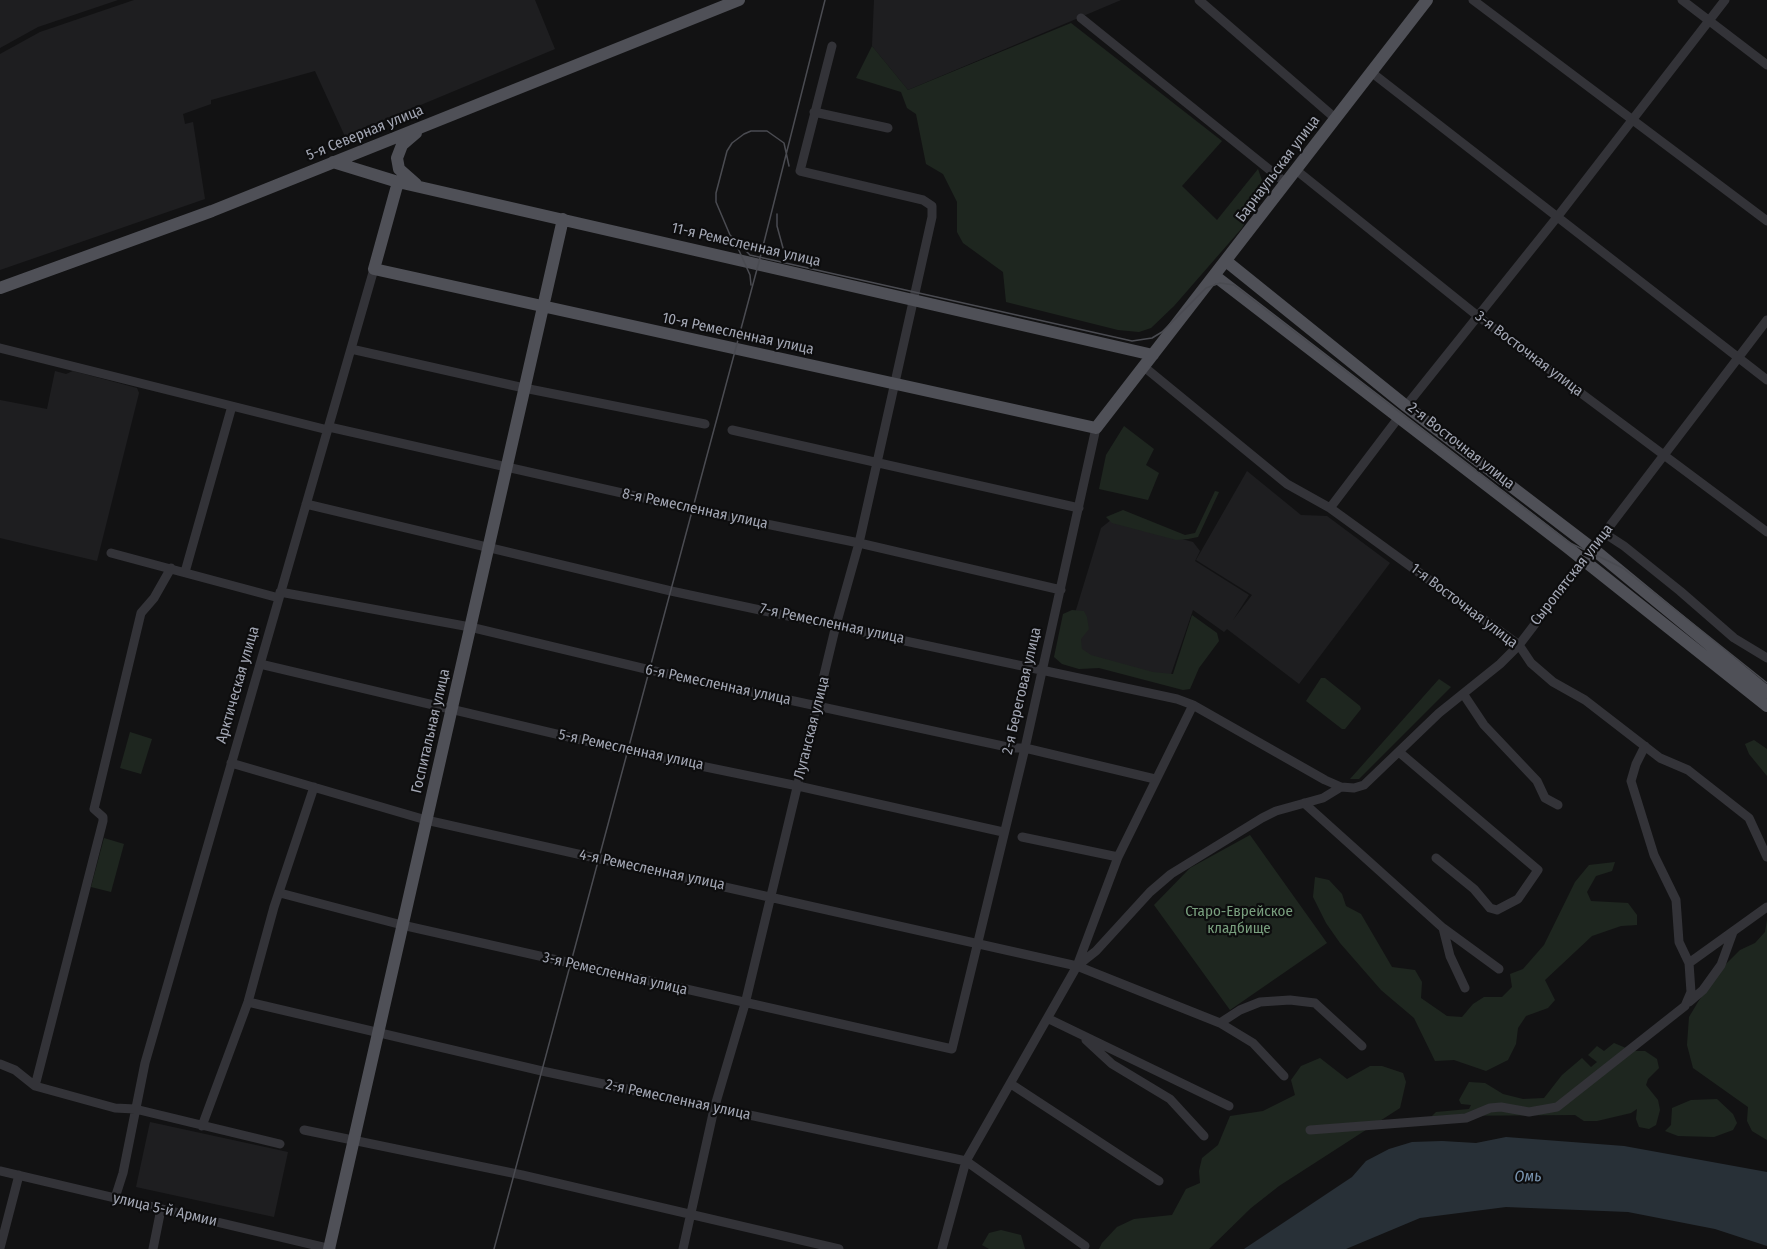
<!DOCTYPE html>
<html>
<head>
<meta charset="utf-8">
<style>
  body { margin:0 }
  canvas { display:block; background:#121213 }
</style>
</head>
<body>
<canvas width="1767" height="1249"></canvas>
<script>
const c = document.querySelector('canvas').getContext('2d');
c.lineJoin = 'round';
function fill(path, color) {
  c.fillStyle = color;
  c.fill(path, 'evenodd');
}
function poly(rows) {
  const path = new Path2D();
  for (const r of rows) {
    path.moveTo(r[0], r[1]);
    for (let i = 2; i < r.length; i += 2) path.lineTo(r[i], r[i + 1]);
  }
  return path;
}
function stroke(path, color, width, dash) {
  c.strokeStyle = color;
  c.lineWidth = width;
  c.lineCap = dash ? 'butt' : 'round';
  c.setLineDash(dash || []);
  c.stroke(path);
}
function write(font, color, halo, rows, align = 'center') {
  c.font = font + ' "Fira Sans Condensed",sans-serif';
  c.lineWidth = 4.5;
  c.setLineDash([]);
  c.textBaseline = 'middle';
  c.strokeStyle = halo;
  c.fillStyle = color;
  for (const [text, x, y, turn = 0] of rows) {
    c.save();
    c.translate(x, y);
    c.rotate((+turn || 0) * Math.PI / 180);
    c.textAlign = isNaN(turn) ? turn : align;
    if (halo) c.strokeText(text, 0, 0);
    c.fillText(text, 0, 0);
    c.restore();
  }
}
const built = poly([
  [0,0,118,0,38,27,0,48],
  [134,0,535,0,555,49,363,129,366,136,348,143,315,71,211,100,211,104,183,114,185,124,193,122,205,199,0,270,0,54,40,32],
  [874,0,1121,0,908,90,872,46],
  [55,371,66,374,73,371,137,388,139,393,97,561,0,538,0,400,47,409],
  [1247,471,1301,515,1327,516,1390,563,1299,684,1227,629,1224,632,1193,610,1170,677,1061,659,1101,528,1111,520,1193,542,1200,551,1195,561,1249,595,1233,620,1252,595,1196,560],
  [150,1122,288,1152,274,1217,136,1187]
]);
const green = poly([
  [1071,23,1222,141,1182,186,1217,220,1258,169,1265,189,1242,228,1174,306,1151,328,1139,332,1118,330,1006,302,1003,272,963,243,957,232,957,202,943,174,926,164,916,114,907,108,901,92,856,78,872,46,908,90],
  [1124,426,1154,449,1146,465,1159,473,1148,500,1099,489,1106,455],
  [1215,491,1219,492,1198,537,1188,539,1176,540,1112,523,1106,517,1123,510,1185,535,1195,533],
  [1072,610,1084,611,1087,617,1089,629,1081,639,1082,649,1091,655,1153,672,1173,674,1192,615,1217,633,1219,641,1199,668,1190,689,1183,690,1099,668,1079,669,1062,664,1054,657,1063,614],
  [1321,678,1325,678,1360,706,1361,709,1345,729,1342,729,1306,701],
  [1439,679,1451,687,1359,779,1350,779],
  [130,732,152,739,141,774,120,768],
  [1754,740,1767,749,1767,776,1749,754,1745,744],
  [1250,835,1327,943,1230,1010,1154,905,1190,868],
  [104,838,124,844,111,892,91,887],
  [1615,862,1612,871,1596,876,1587,892,1591,901,1628,903,1637,915,1637,925,1621,926,1592,936,1545,980,1555,1000,1548,1008,1526,1016,1518,1028,1516,1044,1508,1060,1486,1071,1454,1060,1435,1061,1414,1018,1381,990,1340,943,1326,923,1313,897,1315,877,1329,880,1342,894,1346,906,1361,914,1392,967,1415,970,1422,982,1421,998,1447,1016,1462,1017,1473,1004,1484,997,1502,997,1512,987,1510,974,1523,969,1544,945,1575,882,1589,865],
  [1767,920,1767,1140,1752,1131,1747,1121,1748,1107,1693,1068,1687,1045,1689,1017,1698,1002,1720,970,1740,950,1755,943,1765,932],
  [1614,1043,1633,1051,1645,1051,1657,1059,1659,1068,1648,1079,1646,1085,1658,1100,1660,1110,1656,1125,1649,1129,1639,1127,1636,1119,1637,1109,1631,1113,1597,1121,1584,1121,1575,1115,1432,1116,1436,1112,1469,1109,1471,1105,1461,1104,1459,1100,1469,1082,1485,1083,1503,1094,1523,1099,1544,1098,1562,1075,1582,1058,1591,1067,1597,1062,1588,1055,1597,1046,1604,1051],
  [1320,1058,1347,1079,1370,1066,1382,1066,1403,1073,1406,1082,1400,1108,1279,1186,1251,1208,1209,1249,1099,1249,1102,1243,1117,1227,1134,1219,1172,1215,1186,1189,1200,1183,1199,1171,1202,1158,1218,1145,1230,1116,1263,1111,1295,1095,1291,1080,1301,1066],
  [1717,1099,1733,1114,1737,1123,1733,1130,1714,1137,1678,1136,1665,1131,1671,1125,1672,1108,1691,1100],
  [1001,1230,1021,1235,1025,1249,989,1249,982,1245,989,1233]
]);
const water = poly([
  [1506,1137,1624,1146,1767,1172,1767,1246,1715,1229,1628,1212,1506,1207,1420,1218,1346,1249,1244,1249,1352,1177,1366,1161,1389,1149,1412,1142,1442,1141,1476,1143]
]);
const minor = poly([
  [1199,0,1335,118],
  [1473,0,1767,221],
  [1682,0,1767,65],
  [1081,18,1286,183],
  [1371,72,1767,380],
  [814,112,888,128],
  [1296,170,1479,317,1767,532],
  [0,348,328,430],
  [351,349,524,388,705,424],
  [1143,366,1287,484,1330,508,1519,645,1531,663,1553,682,1585,700,1660,758,1688,770,1749,818,1767,857],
  [1406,406,1558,216,1725,0],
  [329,427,693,509,859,543,1061,590],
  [732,430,1079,508],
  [306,504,671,591,1177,699,1193,705,1325,780,1341,787,1354,788,1364,785,1439,713,1500,664,1519,645,1767,320],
  [1330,508,1399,417],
  [1604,533,1624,546,1680,591,1734,638,1767,658],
  [111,553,279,598],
  [185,572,232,406],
  [280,592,470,627,650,670,1012,748,1025,748,1155,779],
  [260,664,628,751,798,786,1003,832],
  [1464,695,1484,725,1537,781,1545,798,1558,805],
  [1399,752,1538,870,1518,899,1497,910,1490,908,1474,889,1436,858],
  [231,763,426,820,1077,966,1220,1023,1253,1043,1284,1076],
  [1304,803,1443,928,1499,969],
  [1022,837,1118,857],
  [280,893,402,925,952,1049,1025,748,1096,428],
  [1443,928,1450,956,1465,988],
  [1689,963,1767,907],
  [1077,966,1096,951,1150,892,1171,874,1262,818,1276,811,1323,798,1341,787],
  [248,1002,542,1071,966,1161,1085,1246],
  [1689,1002,1703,990,1721,965,1733,932],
  [1049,1019,1229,1106],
  [1220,1023,1240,1010,1260,1002,1290,1000,1315,1003,1362,1046],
  [1086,1040,1112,1064,1170,1099,1204,1136],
  [0,1064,15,1070,35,1086,115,1108,135,1109,280,1144],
  [1011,1084,1159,1181],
  [35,1086,103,821,103,817,94,809,141,613,154,598,171,568],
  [202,1126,248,1002,274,907,314,787],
  [304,1130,522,1175,839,1249],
  [1310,1130,1466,1118,1490,1108,1501,1107,1529,1112,1557,1107,1685,1006,1691,992,1689,963,1679,942,1676,900,1654,855,1631,781,1636,764,1645,746],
  [0,1171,331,1249],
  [115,1198,123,1173,145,1063,374,269],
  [0,1248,19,1175],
  [153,1249,161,1209],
  [683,1249,714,1109,745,1004,836,625,859,543,932,217,932,206,923,200,800,171,832,46],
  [942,1249,966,1161,1077,966,1118,857,1193,705]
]);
const major = poly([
  [333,162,398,182,1153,355],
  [398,182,374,269,1096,428,1427,0],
  [416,184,399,169,397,158,402,145,416,133],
  [1226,261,1406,406,1592,548,1767,692],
  [1215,276,1567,547,1767,706],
  [0,288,212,211,739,0],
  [329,1249,563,219]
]);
const tram = poly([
  [789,166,784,143,767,131,751,131,744,134,732,143,727,151,716,193,716,202,730,235,750,255,1132,341,1152,338,1162,332,1206,288,1220,283,1234,285,1570,543,1623,568,1767,683],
  [777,214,777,226,783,248,794,260,802,263],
  [737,246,750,275,751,285],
  [494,1249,760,258,825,0]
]);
const streetNames = [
  ["5-я Северная улица",365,133,-22],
  ["Барнаульская улица",1278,169,-53],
  ["11-я Ремесленная улица",746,245,13],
  ["10-я Ремесленная улица",738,334,12],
  ["3-я Восточная улица",1529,354,37],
  ["2-я Восточная улица",1461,446,38],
  ["8-я Ремесленная улица",695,509,12],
  ["Сыропятская улица",1572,575,-52],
  ["1-я Восточная улица",1464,606,37],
  ["7-я Ремесленная улица",832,624,12],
  ["Арктическая улица",238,685,-74],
  ["6-я Ремесленная улица",718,685,12],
  ["2-я Береговая улица",1022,691,-77],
  ["Луганская улица",812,728,-76],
  ["Госпитальная улица",431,731,-77],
  ["5-я Ремесленная улица",631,750,12],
  ["4-я Ремесленная улица",652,870,12],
  ["3-я Ремесленная улица",615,974,13],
  ["2-я Ремесленная улица",678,1100,12],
  ["улица 5-й Армии",165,1210,13]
];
const parkNames = [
  ["Старо-Еврейское",1239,912],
  ["кладбище",1239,929]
];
const waterNames = [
  ["Омь",1528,1177,-1]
];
fill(built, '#1e1e20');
fill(green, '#1e261f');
fill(water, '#283037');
stroke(minor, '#333338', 9);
stroke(major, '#4f5057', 12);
stroke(tram, '#4a4b51', 1.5);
write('15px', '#a3a7b4', '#0d0d0e', streetNames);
write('15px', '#799f7e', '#0d0d0e', parkNames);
write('italic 16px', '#7994b0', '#0d0d0e', waterNames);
</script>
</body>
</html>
